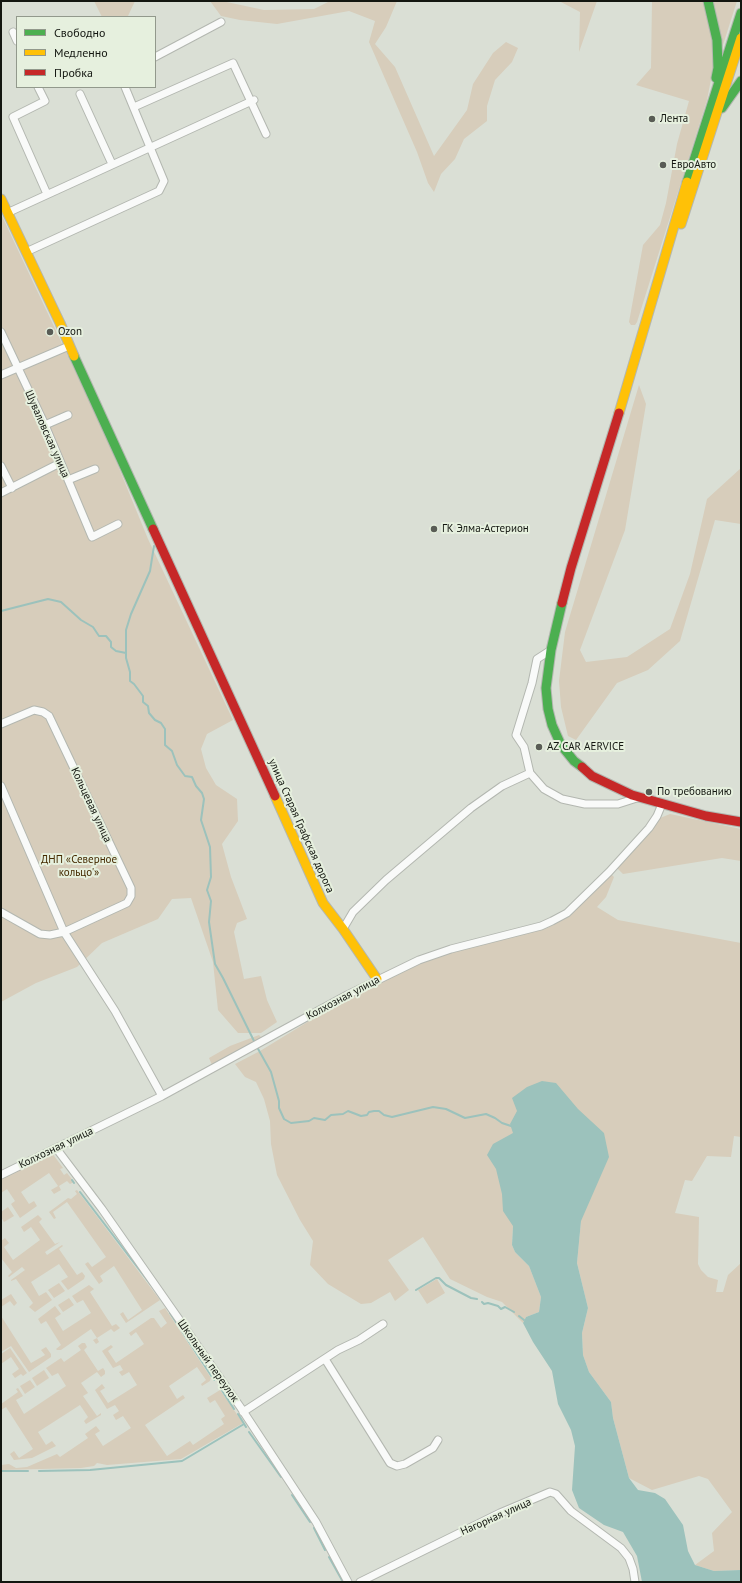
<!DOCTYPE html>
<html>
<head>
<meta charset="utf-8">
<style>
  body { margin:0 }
  #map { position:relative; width:742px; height:1583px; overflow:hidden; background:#dadfd5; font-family:"PT Sans",sans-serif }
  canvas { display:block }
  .frame { position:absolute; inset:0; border:2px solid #131610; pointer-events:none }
  .legend { position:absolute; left:16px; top:16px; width:140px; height:72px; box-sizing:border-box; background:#e6f0de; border:1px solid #92998c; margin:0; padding:5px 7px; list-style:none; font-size:12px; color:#131610 }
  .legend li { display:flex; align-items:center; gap:8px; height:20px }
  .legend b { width:20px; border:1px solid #92998c }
</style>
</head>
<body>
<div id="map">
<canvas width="742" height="1583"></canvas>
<div class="frame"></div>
<ul class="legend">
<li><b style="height:5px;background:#4caf50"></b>Свободно</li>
<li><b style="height:5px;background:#ffc107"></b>Медленно</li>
<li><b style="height:5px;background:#c62828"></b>Пробка</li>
</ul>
</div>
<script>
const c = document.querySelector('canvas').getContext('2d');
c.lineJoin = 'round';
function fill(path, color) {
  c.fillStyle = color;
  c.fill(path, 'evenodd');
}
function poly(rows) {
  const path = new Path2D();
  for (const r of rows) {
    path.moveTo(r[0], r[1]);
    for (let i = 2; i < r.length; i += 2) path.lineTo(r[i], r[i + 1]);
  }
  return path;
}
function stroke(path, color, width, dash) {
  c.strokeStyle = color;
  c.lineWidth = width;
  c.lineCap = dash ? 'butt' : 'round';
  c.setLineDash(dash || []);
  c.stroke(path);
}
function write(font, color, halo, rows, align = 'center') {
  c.font = font + ' "PT Sans",sans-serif';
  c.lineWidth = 4;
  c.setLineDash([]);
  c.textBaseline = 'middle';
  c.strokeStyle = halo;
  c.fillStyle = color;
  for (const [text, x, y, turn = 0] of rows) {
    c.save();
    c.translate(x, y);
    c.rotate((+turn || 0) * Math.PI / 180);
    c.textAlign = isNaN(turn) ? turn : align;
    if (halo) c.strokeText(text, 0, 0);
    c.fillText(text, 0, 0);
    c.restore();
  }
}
const green = poly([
  [94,1,135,1,128,16,102,17],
  [210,1,222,1,264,10,314,9,330,1,397,1,386,27,375,44,395,67,434,156,467,110,473,84,493,53,506,42,518,48,512,62,495,80,487,106,487,121,464,139,455,159,441,174,434,192,428,183,417,152,369,42,375,21,349,11,277,24,240,20,221,16],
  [559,1,597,1,579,52,580,12],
  [652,1,703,1,709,16,713,40,713,69,707,100,637,322,635,325,631,325,629,322,643,245,660,225,666,203,677,144,689,101,636,85,651,68],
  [712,1,737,1,722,48,721,37],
  [1,214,107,439,148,539,233,720,207,734,201,749,206,768,216,785,237,799,238,821,222,844,231,877,247,919,237,923,234,932,244,979,261,976,267,1000,277,1022,261,1033,238,1033,218,1010,213,962,191,898,172,899,158,919,102,943,77,967,36,983,1,1002],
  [639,385,646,404,625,530,580,650,586,662,627,657,670,629,690,574,707,499,741,468,741,524,715,520,680,641,648,670,617,683,576,740,568,736,561,707,559,681,565,632],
  [670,814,741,829,741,861,722,858,623,874,617,868,660,818],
  [611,874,614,877,606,897,597,907,618,920,741,943,741,1137,734,1136,731,1157,707,1156,692,1181,685,1180,675,1213,699,1217,698,1264,701,1270,708,1277,718,1280,716,1292,723,1292,728,1275,741,1263,741,1570,714,1571,695,1565,714,1551,712,1533,732,1512,708,1479,699,1476,652,1490,629,1478,613,1418,611,1402,589,1372,583,1355,582,1333,588,1308,577,1263,581,1221,513,1226,512,1245,515,1252,529,1266,541,1297,539,1312,526,1317,523,1323,502,1302,487,1297,450,1279,423,1237,388,1260,409,1290,395,1301,390,1292,371,1303,361,1304,328,1284,310,1265,313,1241,300,1220,277,1175,271,1144,270,1121,264,1099,256,1082,245,1077,235,1064,260,1051,355,993,419,963,454,951,547,928,570,916],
  [259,1035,263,1039,212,1065,209,1058,230,1046],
  [52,1153,63,1168,60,1169,64,1175,67,1173,74,1182,70,1184,67,1181,59,1186,61,1190,54,1194,51,1190,58,1186,49,1173,21,1192,29,1204,34,1201,37,1206,20,1218,11,1204,15,1201,7,1189,1,1193,1,1178],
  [77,1190,160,1300,126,1323,120,1314,123,1312,128,1320,142,1310,114,1266,100,1276,103,1281,99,1284,85,1264,88,1262,92,1267,106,1257,67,1202,53,1212,56,1218,54,1219,49,1212,68,1198,71,1199,77,1194,75,1191],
  [8,1207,14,1216,4,1222,1,1217,1,1212],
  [38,1215,42,1219,39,1222,55,1244,60,1242,45,1252,47,1255,62,1245,63,1246,59,1249,77,1275,82,1272,85,1276,84,1279,68,1290,61,1281,68,1277,59,1264,31,1282,39,1296,46,1292,52,1300,35,1312,29,1307,33,1303,16,1279,11,1281,11,1280,25,1270,22,1267,9,1277,8,1276,12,1272,1,1258,1,1241,5,1238,9,1243,4,1247,13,1260,40,1240,31,1227,24,1232,21,1227],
  [437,1279,445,1293,427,1304,418,1290],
  [59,1283,65,1291,54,1298,48,1290],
  [89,1285,94,1289,90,1292,112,1326,116,1324,120,1328,114,1332,111,1329,97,1338,99,1342,96,1344,93,1340,97,1338,91,1329,61,1350,57,1350,56,1349,61,1345,46,1321,41,1324,38,1319,55,1306,61,1314,55,1318,63,1331,91,1313,83,1300,77,1303,72,1296],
  [11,1294,17,1303,14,1306,10,1301,1,1307,1,1300],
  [69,1298,74,1305,63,1312,58,1305],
  [165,1308,211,1378,210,1381,202,1386,201,1384,206,1380,197,1367,169,1386,177,1399,183,1395,185,1398,145,1425,167,1456,190,1441,193,1445,224,1424,221,1419,225,1416,215,1400,210,1403,207,1398,220,1390,243,1423,181,1459,107,1465,97,1463,94,1466,81,1468,1,1470,1,1465,9,1464,16,1468,27,1467,57,1454,60,1457,88,1438,85,1434,96,1426,100,1431,95,1434,103,1446,131,1428,123,1416,116,1420,113,1415,119,1411,115,1405,107,1409,95,1390,102,1384,105,1388,100,1391,108,1403,137,1385,129,1372,122,1376,119,1372,123,1370,120,1365,113,1368,102,1351,111,1345,113,1347,108,1351,116,1363,144,1344,136,1332,131,1336,129,1333,151,1318,154,1318,161,1328,167,1323,159,1311],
  [1,1316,31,1363,45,1355,41,1350,46,1347,51,1354,51,1357,29,1372,11,1346,1,1352],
  [82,1343,85,1343,87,1347,84,1350,98,1371,103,1368,105,1371,105,1374,101,1377,97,1372,81,1383,88,1393,83,1396,97,1416,101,1413,101,1415,86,1424,84,1421,88,1417,80,1405,38,1432,46,1445,52,1441,56,1446,32,1458,14,1460,10,1454,14,1451,19,1458,33,1449,6,1407,1,1410,1,1404,18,1392,16,1389,18,1388,23,1396,16,1400,24,1414,66,1386,58,1373,52,1376,46,1368,61,1358,64,1362,81,1350,78,1346],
  [10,1348,27,1373,23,1376,21,1374,15,1378,12,1374,19,1369,11,1357,1,1364,1,1354],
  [44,1370,49,1378,37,1386,32,1378],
  [30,1380,35,1387,25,1394,20,1386]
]);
const water = poly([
  [542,1081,556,1083,578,1109,604,1133,609,1157,581,1221,577,1263,588,1308,582,1333,583,1355,589,1372,611,1402,613,1418,629,1478,638,1490,655,1493,665,1499,683,1525,688,1551,695,1565,714,1571,741,1570,741,1582,642,1582,637,1556,623,1532,604,1525,579,1508,572,1490,575,1446,571,1430,558,1404,552,1371,533,1342,523,1323,526,1317,539,1312,541,1297,529,1266,515,1252,512,1245,513,1226,503,1211,502,1194,496,1169,487,1155,493,1144,513,1133,510,1124,517,1111,512,1098,527,1087]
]);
const stream = poly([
  [1,611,48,599,61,602,81,620,93,627,99,636,106,636,111,642,111,647,116,651,126,653,126,658,130,672,130,681,134,684,143,696,143,702,148,706,149,713,155,720,161,723,165,729,165,745,172,751,177,765,185,776,192,777,196,786,202,793,204,799,201,820,210,847,211,877,207,890,211,901,209,922,215,964,223,978,255,1043],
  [126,653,126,630,131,614,150,571,154,546],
  [257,1047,271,1072,279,1101,279,1108,284,1119,291,1123,309,1121,314,1118,325,1120,331,1115,343,1114,348,1111,361,1116,367,1115,369,1112,374,1111,379,1111,384,1115,392,1117,433,1107,446,1109,465,1118,486,1114,495,1118,502,1123,511,1126],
  [72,1180,74,1183],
  [80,1192,151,1285],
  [416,1290,436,1278,439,1278,446,1285,471,1298,477,1299],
  [482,1302,484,1304,488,1303,498,1306,501,1309,505,1307,514,1312],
  [170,1313,214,1380],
  [519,1316,524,1320],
  [221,1389,234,1409],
  [238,1414,246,1427],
  [249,1432,281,1477],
  [1,1471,28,1471],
  [39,1471,90,1470,182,1461,244,1424],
  [292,1495,310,1522],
  [314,1528,325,1550],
  [329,1557,343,1582]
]);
const street = poly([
  [13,32,17,41],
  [155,57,221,22],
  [38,87,45,101,13,117,47,194],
  [80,94,112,164],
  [134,107,233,63,266,134],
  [7,213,254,100],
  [26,252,159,191,164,181,125,87],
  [1,332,45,425,92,537,118,524],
  [1,375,69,346],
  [45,425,68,415],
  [1,466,12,488],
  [68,480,95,469],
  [1,493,60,463],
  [551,650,537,659,532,683,516,735,524,747,530,773,544,789,562,799,585,804,618,804,640,797],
  [1,724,34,710,43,712,49,716,131,888,131,896,127,903,64,932,50,935,40,934,1,912],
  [1,786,64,932,115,1011,162,1096],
  [343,929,353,912,386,880,471,808,502,786,530,773],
  [56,1148,102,1209,241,1408,316,1522,348,1582],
  [1,1175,162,1096,347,995,419,960,451,949,541,926,552,921,567,913,609,872,649,828,657,816,662,804],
  [325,1359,390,1463,397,1466,405,1464,433,1448,438,1440],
  [243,1412,338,1350,359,1340,383,1324],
  [360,1582,500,1513,550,1492,556,1494,571,1511,621,1548,629,1558,633,1569,635,1582]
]);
const fast = poly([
  [708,1,717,40,718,68,716,78],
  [722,108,741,81],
  [687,182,741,13],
  [74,356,153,529],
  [562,603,551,650,546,688,548,709,552,725,561,745,574,761,582,767]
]);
const slow = poly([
  [1,199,60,323,74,356],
  [681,224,741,38],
  [619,413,687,182],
  [275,796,323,903,343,929,377,979]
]);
const jam = poly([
  [153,529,275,796],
  [562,603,571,568,619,413],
  [582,767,592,776,632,795,706,816,741,822]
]);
const markers = [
  [652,119,4,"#595c55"],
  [663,165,4,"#595c55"],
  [50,332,4,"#595c55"],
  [434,529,4,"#595c55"],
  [539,747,4,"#595c55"],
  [649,792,4,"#595c55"]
];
const poiNames = [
  ["Лента",660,119],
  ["ЕвроАвто",671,165],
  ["Ozon",58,332],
  ["ГК Элма-Астерион",442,529],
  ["AZ CAR AERVICE",547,747],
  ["По требованию",657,792]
];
const streetNames = [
  ["Шуваловская улица",47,434,66],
  ["Кольцевая улица",91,805,65],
  ["улица Старая Графская дорога",301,826,66],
  ["Колхозная улица",343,998,-28],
  ["Колхозная улица",56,1148,-26],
  ["Школьный переулок",208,1361,55],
  ["Нагорная улица",496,1517,-24]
];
const parkNames = [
  ["ДНП «Северное",79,860],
  ["кольцо'»",79,873]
];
fill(green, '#d7cdbb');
fill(water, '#9cc2bc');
stroke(stream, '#9cc2bc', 2);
stroke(street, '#b3b7b0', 9);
stroke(fast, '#b3b7b0', 11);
stroke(slow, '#b3b7b0', 11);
stroke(jam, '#b3b7b0', 11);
stroke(street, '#f9faf9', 7);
stroke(fast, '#4caf50', 9);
stroke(slow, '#ffc107', 9);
stroke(jam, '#c62828', 9);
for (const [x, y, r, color] of markers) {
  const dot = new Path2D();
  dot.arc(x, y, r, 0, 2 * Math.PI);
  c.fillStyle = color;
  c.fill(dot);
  stroke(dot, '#e6f0de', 1.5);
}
write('11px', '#131610', '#e6f0de', poiNames, 'left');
write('11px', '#131610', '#e6f0de', streetNames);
write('11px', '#452a00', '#e6f0de', parkNames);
</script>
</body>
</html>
